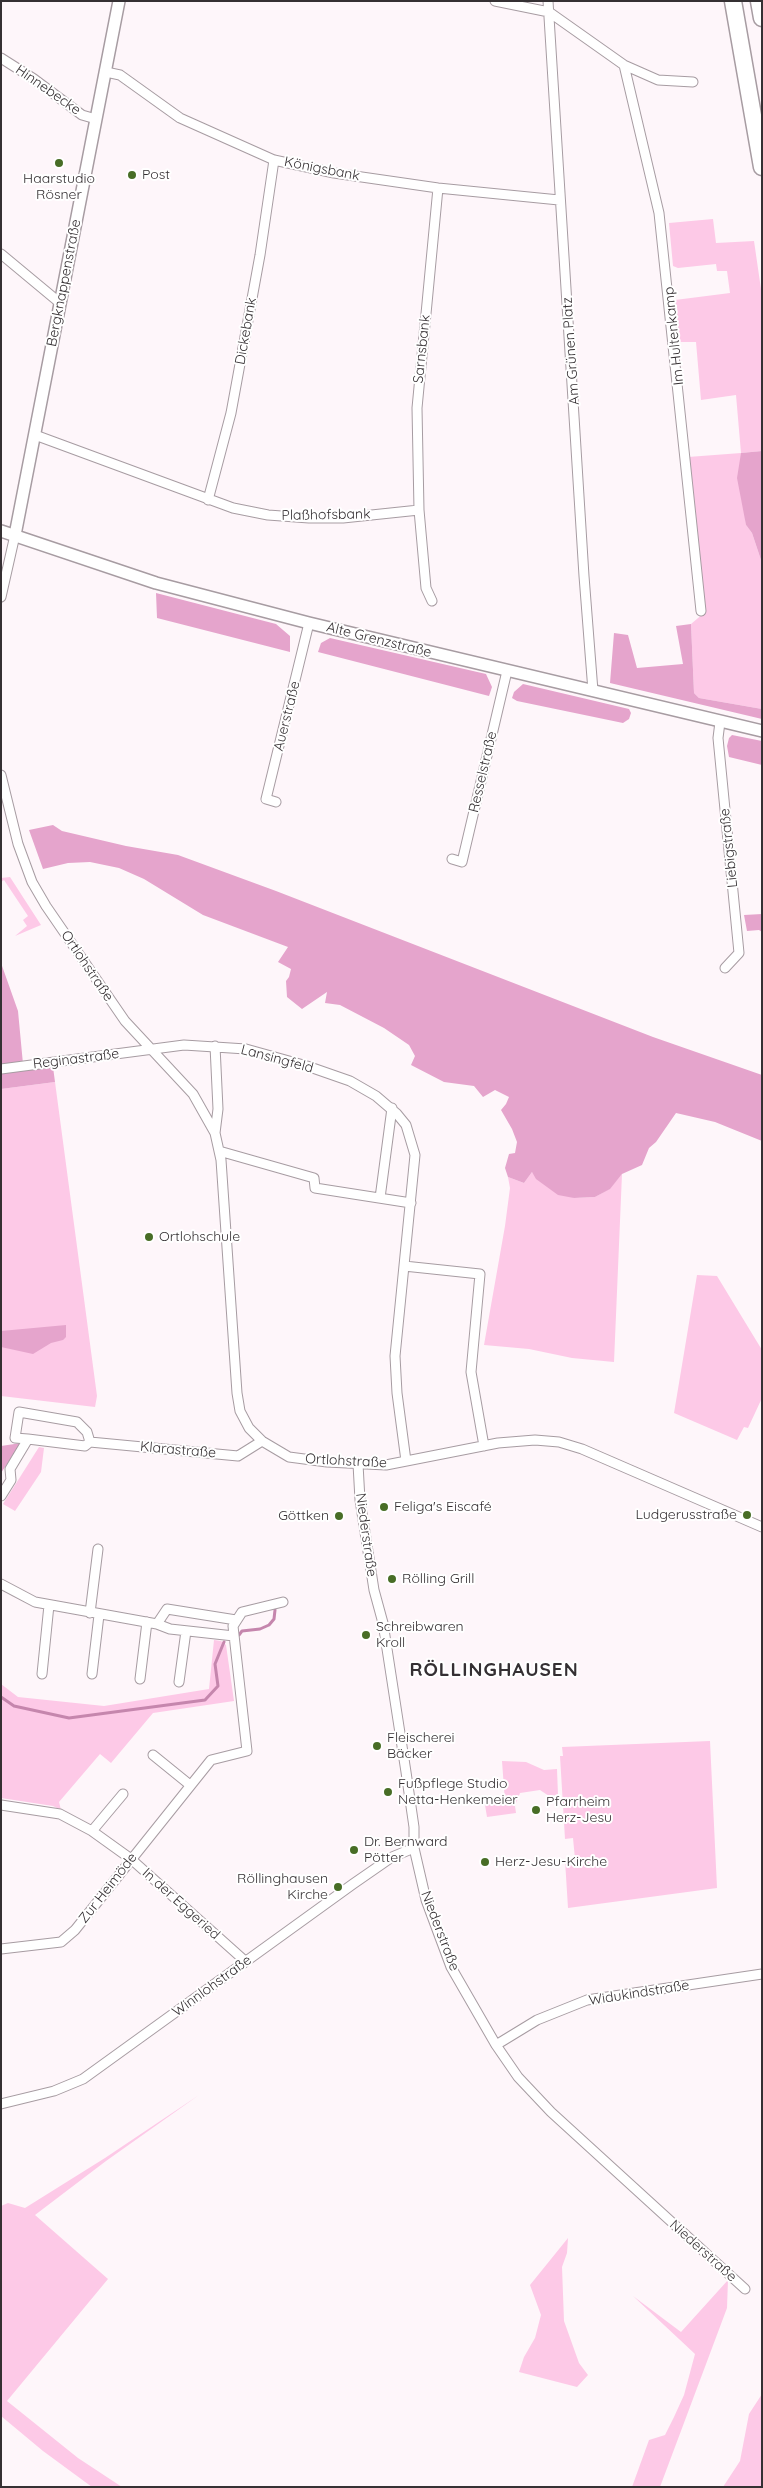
<!DOCTYPE html>
<html>
<head>
<meta charset="utf-8">
<style>
  body { margin:0 }
  #map { position:relative; width:763px; height:2488px; overflow:hidden; background:#fef6fa; font-family:Quicksand,sans-serif }
  canvas { display:block }
  .frame { position:absolute; inset:0; border:2px solid #353033; pointer-events:none }
</style>
</head>
<body>
<div id="map">
<canvas width="763" height="2488"></canvas>
<div class="frame"></div>
</div>
<script>
const c = document.querySelector('canvas').getContext('2d');
c.lineJoin = 'round';
function fill(path, color) {
  c.fillStyle = color;
  c.fill(path, 'evenodd');
}
function poly(rows) {
  const path = new Path2D();
  for (const r of rows) {
    path.moveTo(r[0], r[1]);
    for (let i = 2; i < r.length; i += 2) path.lineTo(r[i], r[i + 1]);
  }
  return path;
}
function stroke(path, color, width, dash) {
  c.strokeStyle = color;
  c.lineWidth = width;
  c.lineCap = dash ? 'butt' : 'round';
  c.setLineDash(dash || []);
  c.stroke(path);
}
function write(font, color, halo, rows, align = 'center') {
  c.font = font + ' Quicksand,sans-serif';
  c.lineWidth = 4;
  c.setLineDash([]);
  c.textBaseline = 'middle';
  c.strokeStyle = halo;
  c.fillStyle = color;
  for (const [text, x, y, turn = 0] of rows) {
    c.save();
    c.translate(x, y);
    c.rotate((+turn || 0) * Math.PI / 180);
    c.textAlign = isNaN(turn) ? turn : align;
    if (halo) c.strokeText(text, 0, 0);
    c.fillText(text, 0, 0);
    c.restore();
  }
}
const green = poly([
  [713,219,716,243,754,241,762,296,762,451,741,453,746,525,752,533,762,563,762,709,699,698,694,693,691,624,704,613,688,457,741,453,736,395,701,400,696,342,679,342,675,300,730,293,727,271,717,271,716,264,678,268,673,266,669,223],
  [10,877,41,925,15,936,27,926,23,920,28,916,4,880,1,882,1,878],
  [55,1082,97,1396,95,1407,1,1396,1,1089],
  [532,1172,574,1198,595,1197,609,1189,622,1174,614,1362,572,1358,529,1349,484,1345,505,1226,510,1188,508,1177,524,1183],
  [697,1275,717,1276,762,1350,762,1398,748,1428,744,1427,737,1440,674,1413],
  [39,1447,44,1448,41,1472,15,1511,3,1504],
  [214,1640,221,1641,226,1645,234,1701,153,1713,111,1763,100,1754,59,1802,61,1810,53,1806,1,1798,1,1684,18,1697,104,1706,209,1689],
  [710,1741,717,1888,568,1908,565,1860,575,1859,573,1838,565,1839,560,1756,563,1756,562,1747],
  [502,1761,526,1762,544,1770,557,1769,558,1795,549,1796,540,1790,520,1793,515,1806,516,1813,487,1817,485,1805,505,1802],
  [199,2095,106,2161,35,2215,108,2279,7,2401,78,2458,122,2487,92,2487,43,2451,1,2416,1,2206,8,2203,25,2208,105,2158],
  [568,2238,567,2253,562,2267,564,2321,579,2363,588,2375,577,2387,519,2372,524,2357,535,2338,541,2315,530,2285],
  [728,2280,727,2308,660,2487,632,2487,649,2440,665,2435,674,2417,684,2395,695,2354,633,2296,681,2332],
  [762,2394,762,2487,723,2487,740,2461,749,2414]
]);
const forest = poly([
  [762,451,762,563,752,533,746,525,737,478,741,453],
  [156,593,276,624,290,636,290,652,157,618],
  [691,624,694,693,699,698,762,709,762,719,610,683,614,633,628,635,637,668,683,664,676,626],
  [330,638,486,674,492,687,489,696,318,652,321,643],
  [523,684,629,709,631,713,629,719,623,723,517,701,512,698,514,692],
  [732,735,762,741,762,765,729,757,727,746,729,738],
  [53,825,62,831,126,846,178,855,276,891,653,1037,762,1075,762,1141,715,1122,676,1113,656,1142,649,1148,642,1165,622,1174,610,1189,595,1197,574,1198,558,1195,536,1179,532,1172,524,1183,508,1177,505,1168,509,1154,515,1153,517,1142,512,1129,501,1110,506,1104,509,1097,495,1090,483,1097,474,1086,444,1082,411,1065,415,1056,409,1045,384,1028,340,1005,325,1003,327,992,302,1009,287,997,286,981,289,977,291,969,278,962,288,947,203,915,144,879,119,868,90,862,68,863,43,869,29,830],
  [762,914,762,932,759,930,747,931,744,915],
  [1,963,18,1011,23,1064,1,1066],
  [53,1067,55,1082,1,1089,1,1073],
  [66,1325,66,1337,63,1340,51,1343,33,1354,1,1347,1,1331],
  [21,1443,1,1473,1,1446]
]);
const stream = poly([
  [239,1635,242,1631,260,1629,269,1625,274,1619,275,1610],
  [1,1697,14,1706,69,1718,205,1700,218,1686,215,1664,224,1642]
]);
const minor = poly([
  [495,1,549,12,624,65,658,80,693,82],
  [548,1,584,576,593,691],
  [1,58,34,79,82,115,96,119],
  [624,65,659,213,701,611],
  [106,72,120,75,180,118,274,160,334,173,438,188,559,200],
  [1,254,60,303],
  [35,435,233,508,268,515,309,518,343,518,419,510],
  [208,500,231,413,260,255,274,160],
  [1,597,15,535],
  [432,601,426,588,419,510,417,408,438,188],
  [720,722,718,738,739,953,725,968],
  [1,775,18,844,32,882,46,906,125,1021,193,1094,215,1133,221,1160,237,1393,240,1411,249,1428,262,1441,289,1457,327,1462,386,1465,498,1443,535,1440,559,1442,582,1449,762,1527],
  [276,802,266,799,309,623],
  [452,859,462,862,507,671],
  [1,1069,184,1045,246,1049,307,1066,350,1081,376,1096,397,1114,406,1125,415,1155,395,1356,397,1393,406,1461],
  [215,1133,218,1109,215,1046],
  [219,1151,314,1178,315,1188,411,1203],
  [380,1198,392,1108],
  [404,1266,480,1274,471,1372,484,1446],
  [90,1442,87,1432,77,1422,19,1412,15,1438,28,1439,85,1446,90,1442,238,1456,262,1441],
  [358,1464,360,1500,374,1590,383,1623,406,1772,414,1827,414,1848,426,1900,451,1967,496,2045,518,2077,551,2112,745,2289],
  [1,1496,11,1480,10,1469,28,1439],
  [1,1584,35,1602,157,1624,170,1629,234,1636],
  [90,1613,98,1549],
  [157,1624,167,1609,236,1620],
  [42,1674,49,1605],
  [92,1674,99,1615],
  [140,1679,147,1622],
  [179,1682,186,1631],
  [153,1755,190,1785],
  [1,1805,60,1814,92,1831,131,1859,245,1961],
  [92,1831,123,1794],
  [1,1949,61,1942,75,1930,211,1760,247,1751,233,1626,242,1612,283,1602],
  [496,2045,537,2020,587,2000,762,1974],
  [1,2104,54,2091,83,2079,353,1884,392,1857,414,1848]
]);
const tertiary = poly([
  [1,531,156,583,309,623,762,731],
  [15,535,119,1]
]);
const motorway = poly([
  [733,1,762,167],
  [759,1,762,18]
]);
const markers = [
  [59,163,5,"#486d26"],
  [132,175,5,"#486d26"],
  [149,1237,5,"#486d26"],
  [384,1507,5,"#486d26"],
  [747,1515,5,"#486d26"],
  [339,1516,5,"#486d26"],
  [392,1579,5,"#486d26"],
  [366,1635,5,"#486d26"],
  [377,1746,5,"#486d26"],
  [388,1792,5,"#486d26"],
  [536,1810,5,"#486d26"],
  [354,1850,5,"#486d26"],
  [485,1862,5,"#486d26"],
  [338,1887,5,"#486d26"]
];
const streetNames = [
  ["Hinnebecke",48,90,35],
  ["Königsbank",322,169,11],
  ["Bergknappenstraße",64,283,-79],
  ["Dickebank",246,331,-80],
  ["Im Hultenkamp",674,336,-96],
  ["Sarnsbank",422,349,-84],
  ["Am Grünen Platz",571,351,-94],
  ["Plaßhofsbank",326,515,-1],
  ["Alte Grenzstraße",379,640,14],
  ["Auerstraße",287,716,-76],
  ["Resselstraße",483,772,-77],
  ["Liebigstraße",729,848,-96],
  ["Ortlohstraße",87,966,56],
  ["Reginastraße",76,1059,-7],
  ["Lansingfeld",277,1059,15],
  ["Klarastraße",178,1450,5],
  ["Ortlohstraße",346,1461,3],
  ["Niederstraße",366,1535,82],
  ["Zur Heimöde",108,1888,-52],
  ["In der Eggeried",181,1904,42],
  ["Niederstraße",440,1931,69],
  ["Winnlohstraße",212,1986,-36],
  ["Widukindstraße",639,1993,-9],
  ["Niederstraße",703,2251,42]
];
const poiNames = [
  ["Post",142,175],
  ["Haarstudio",59,179,"center"],
  ["Rösner",59,195,"center"],
  ["Ortlohschule",159,1237],
  ["Feliga's Eiscafé",394,1507],
  ["Ludgerusstraße",737,1515,"right"],
  ["Göttken",329,1516,"right"],
  ["Rölling Grill",402,1579],
  ["Schreibwaren",376,1627],
  ["Kroll",376,1643],
  ["Fleischerei",387,1738],
  ["Bäcker",387,1754],
  ["Fußpflege Studio",398,1784],
  ["Netta-Henkemeier",398,1800],
  ["Pfarrheim",546,1802],
  ["Herz-Jesu",546,1818],
  ["Dr. Bernward",364,1842],
  ["Pötter",364,1858],
  ["Herz-Jesu-Kirche",495,1862],
  ["Röllinghausen",328,1879,"right"],
  ["Kirche",328,1895,"right"]
];
const districtNames = [
  ["RÖLLINGHAUSEN",494,1670]
];
fill(green, '#fdc9e7');
fill(forest, '#e5a4cc');
stroke(stream, '#c586ad', 3);
stroke(minor, '#a79ca2', 11);
stroke(tertiary, '#a79ca2', 14);
stroke(motorway, '#a79ca2', 19);
stroke(minor, '#fff', 9);
stroke(tertiary, '#fff', 11);
stroke(motorway, '#fff', 16);
for (const [x, y, r, color] of markers) {
  const dot = new Path2D();
  dot.arc(x, y, r, 0, 2 * Math.PI);
  c.fillStyle = color;
  c.fill(dot);
  stroke(dot, '#fff', 2);
}
write('14px', '#353033', '#fff', streetNames);
write('14px', '#353033', '#fff', poiNames, 'left');
c.letterSpacing = '1px';
write('bold 19px', '#353033', '#fff', districtNames);
c.letterSpacing = '0px';
</script>
</body>
</html>
